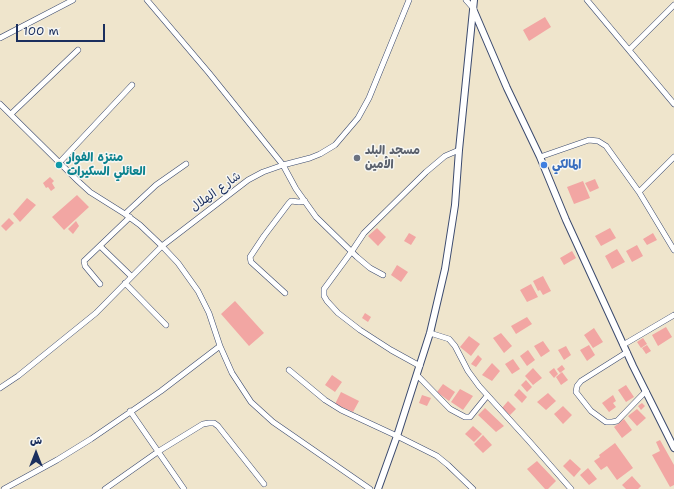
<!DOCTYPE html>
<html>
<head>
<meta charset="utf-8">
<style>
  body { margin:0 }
  #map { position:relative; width:674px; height:489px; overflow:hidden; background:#efe5cc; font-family:"Shantell Sans","Playpen Sans Arabic",sans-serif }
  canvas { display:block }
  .north { position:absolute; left:16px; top:433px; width:40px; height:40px; -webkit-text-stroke:3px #f6f6f2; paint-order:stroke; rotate:0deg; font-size:11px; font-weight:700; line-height:16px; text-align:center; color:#1b2f5e }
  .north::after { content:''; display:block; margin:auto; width:14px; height:18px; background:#1b2f5e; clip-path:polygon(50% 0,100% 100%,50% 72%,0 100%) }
  .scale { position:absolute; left:16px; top:24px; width:89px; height:18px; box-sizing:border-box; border:2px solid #1b2f5e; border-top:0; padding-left:5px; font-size:12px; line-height:14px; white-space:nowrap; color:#1b2f5e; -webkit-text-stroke:3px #f6f6f2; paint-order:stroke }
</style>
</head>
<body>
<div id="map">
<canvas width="674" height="489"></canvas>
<div class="north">ش</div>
<div class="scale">100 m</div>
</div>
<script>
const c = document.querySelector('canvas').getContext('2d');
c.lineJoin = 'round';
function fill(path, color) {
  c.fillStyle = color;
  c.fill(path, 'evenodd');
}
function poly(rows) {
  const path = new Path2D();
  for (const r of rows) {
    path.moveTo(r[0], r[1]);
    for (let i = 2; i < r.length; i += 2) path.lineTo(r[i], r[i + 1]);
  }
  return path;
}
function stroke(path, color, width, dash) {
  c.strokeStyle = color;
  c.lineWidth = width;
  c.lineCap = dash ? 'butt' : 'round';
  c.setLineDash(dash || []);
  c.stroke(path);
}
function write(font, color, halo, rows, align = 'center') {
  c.font = font + ' "Shantell Sans","Playpen Sans Arabic",sans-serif';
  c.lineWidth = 3;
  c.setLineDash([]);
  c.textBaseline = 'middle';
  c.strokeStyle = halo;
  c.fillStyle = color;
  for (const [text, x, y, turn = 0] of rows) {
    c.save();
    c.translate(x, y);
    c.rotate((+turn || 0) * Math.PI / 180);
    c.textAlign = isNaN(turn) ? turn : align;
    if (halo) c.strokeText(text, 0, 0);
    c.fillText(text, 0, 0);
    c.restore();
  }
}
const building = poly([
  [545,17,551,27,529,41,523,30],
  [50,177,54,181,52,183,55,188,51,191,48,187,46,188,43,183],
  [595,179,599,188,590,192,585,183],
  [583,181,590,198,574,204,567,187],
  [77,195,89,207,64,230,52,217],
  [27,198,36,205,20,222,13,214],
  [9,218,14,223,6,231,1,226],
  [76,221,79,226,73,234,68,229],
  [377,228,386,237,378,246,368,236],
  [610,228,616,238,601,246,595,236],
  [409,233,416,237,411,245,404,241],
  [653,233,657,240,647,245,643,239],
  [637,245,643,256,632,262,626,251],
  [617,249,625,262,612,269,605,256],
  [572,251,576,258,564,265,560,258],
  [397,265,408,272,401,282,391,275],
  [543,276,551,291,543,295,540,290,538,291,533,281],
  [531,284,538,297,527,302,520,290],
  [235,301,264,333,249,346,221,314],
  [365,313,371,317,368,322,362,318],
  [527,317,532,324,516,334,511,326],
  [666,327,672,337,658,346,652,335],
  [594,328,603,342,593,348,584,335],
  [501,333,512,346,504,353,493,338],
  [469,336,480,344,471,356,460,347],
  [643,338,647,344,641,348,637,342],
  [543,341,550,351,541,357,534,346],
  [589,345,595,355,587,361,580,350],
  [647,345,651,351,646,354,642,348],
  [566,346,571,355,564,360,558,350],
  [528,350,535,360,527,366,520,356],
  [478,355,482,359,476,367,471,364],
  [513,359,520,369,512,374,505,364],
  [492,363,500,371,492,381,482,375],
  [562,365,565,369,560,373,557,369],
  [533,368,542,378,533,385,525,376],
  [554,368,558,374,554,378,549,372],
  [562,372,568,380,561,385,556,377],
  [332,375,342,382,335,392,325,385],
  [526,380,532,387,527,392,521,385],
  [443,384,455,392,449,401,437,392],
  [626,385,634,397,626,402,618,390],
  [460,389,473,396,463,410,451,402],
  [519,389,527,397,522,403,514,395],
  [341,392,359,401,353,412,335,404],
  [548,393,556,401,546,410,537,402],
  [422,395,431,398,427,406,419,403],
  [613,395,616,401,613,403,616,407,609,412,602,403],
  [508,401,516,409,510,415,502,408],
  [642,403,645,406,641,410,638,406],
  [563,406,572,415,563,424,554,414],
  [485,408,504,426,496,432,478,415],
  [637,409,646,418,637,426,628,416],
  [624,419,632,430,622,438,614,427],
  [473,426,482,434,474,442,465,434],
  [483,435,492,445,483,453,474,444],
  [660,440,674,465,674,485,670,487,652,455,660,451,656,442],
  [615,443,633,468,617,480,607,466,601,470,594,461,600,457,599,455],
  [570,459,581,469,574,477,563,466],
  [537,461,556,481,548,489,545,489,527,469],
  [588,468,597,479,589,485,580,475],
  [632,476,641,486,638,489,626,489,622,485]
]);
const minor = poly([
  [147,0,209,73,283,165,296,189,316,217,357,257,370,268,383,275],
  [466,0,474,9],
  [587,0,674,104],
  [0,38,73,0],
  [629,50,674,5],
  [0,104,78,181,90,192,125,214,140,225,162,246,178,263,198,291,209,313,220,346,232,373,251,402,273,422,370,489],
  [11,114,78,50],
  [540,157,589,140,598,141,606,146,639,192,674,250],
  [60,162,132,85],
  [639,192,674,157],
  [125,214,156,185,186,164],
  [100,246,131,276],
  [125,283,166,325],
  [100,284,85,266,84,261,130,217],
  [285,293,251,262,250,257,264,236,289,203,291,201,299,202,305,201],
  [430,333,449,339,455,346,468,371,479,386,529,441,571,489],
  [623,345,674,315],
  [627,352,581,381,577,386,576,392,591,411,606,422,612,422,617,421,646,391],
  [420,366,391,350,360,330,338,313,327,301,324,296,324,289,352,251,364,233,426,172,445,156,459,150],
  [289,370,325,400,341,410,397,436,437,456,448,465,473,489],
  [417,375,450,409,465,417,470,417,487,396],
  [0,388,18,376,96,313,162,246,248,180,263,172,283,165,310,158,320,154,335,145,358,118,369,98,409,0],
  [130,411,184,489],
  [4,489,57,460,91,439,161,391,220,346],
  [105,489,159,451,203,424,209,423,214,423,218,426,264,484]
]);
const tertiary = poly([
  [474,11,507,88,540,157,566,220,633,366,674,448],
  [378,489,397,436,430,333,445,269,455,205,459,150,474,0]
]);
const markers = [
  [357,158,4,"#6b7280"],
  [59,165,4,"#0f9aa8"],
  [544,165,4,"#3f7fe0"]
];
const worshipNames = [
  ["مسجد البلد",365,151],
  ["الأمين",365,165]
];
const cultureNames = [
  ["منتزه الفوار",67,158],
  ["العائلي السكيرات",67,172]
];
const shopNames = [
  ["المالكي",552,165]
];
const streetNames = [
  ["شارع الهلال",216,192,-36]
];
fill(building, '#f2a6a3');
stroke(minor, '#3b4a6e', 6);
stroke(tertiary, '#3b4a6e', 8);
stroke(minor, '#fff', 5);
stroke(tertiary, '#fff', 6);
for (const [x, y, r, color] of markers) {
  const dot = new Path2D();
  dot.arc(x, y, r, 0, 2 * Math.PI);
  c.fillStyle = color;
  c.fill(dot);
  stroke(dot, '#f6f6f2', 1.5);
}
write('bold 12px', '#5b616d', '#f6f6f2', worshipNames, 'left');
write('bold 12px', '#0d838f', '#f6f6f2', cultureNames, 'left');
write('bold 12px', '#366cbe', '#f6f6f2', shopNames, 'left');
write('12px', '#1b2f5e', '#f6f6f2', streetNames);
</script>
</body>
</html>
